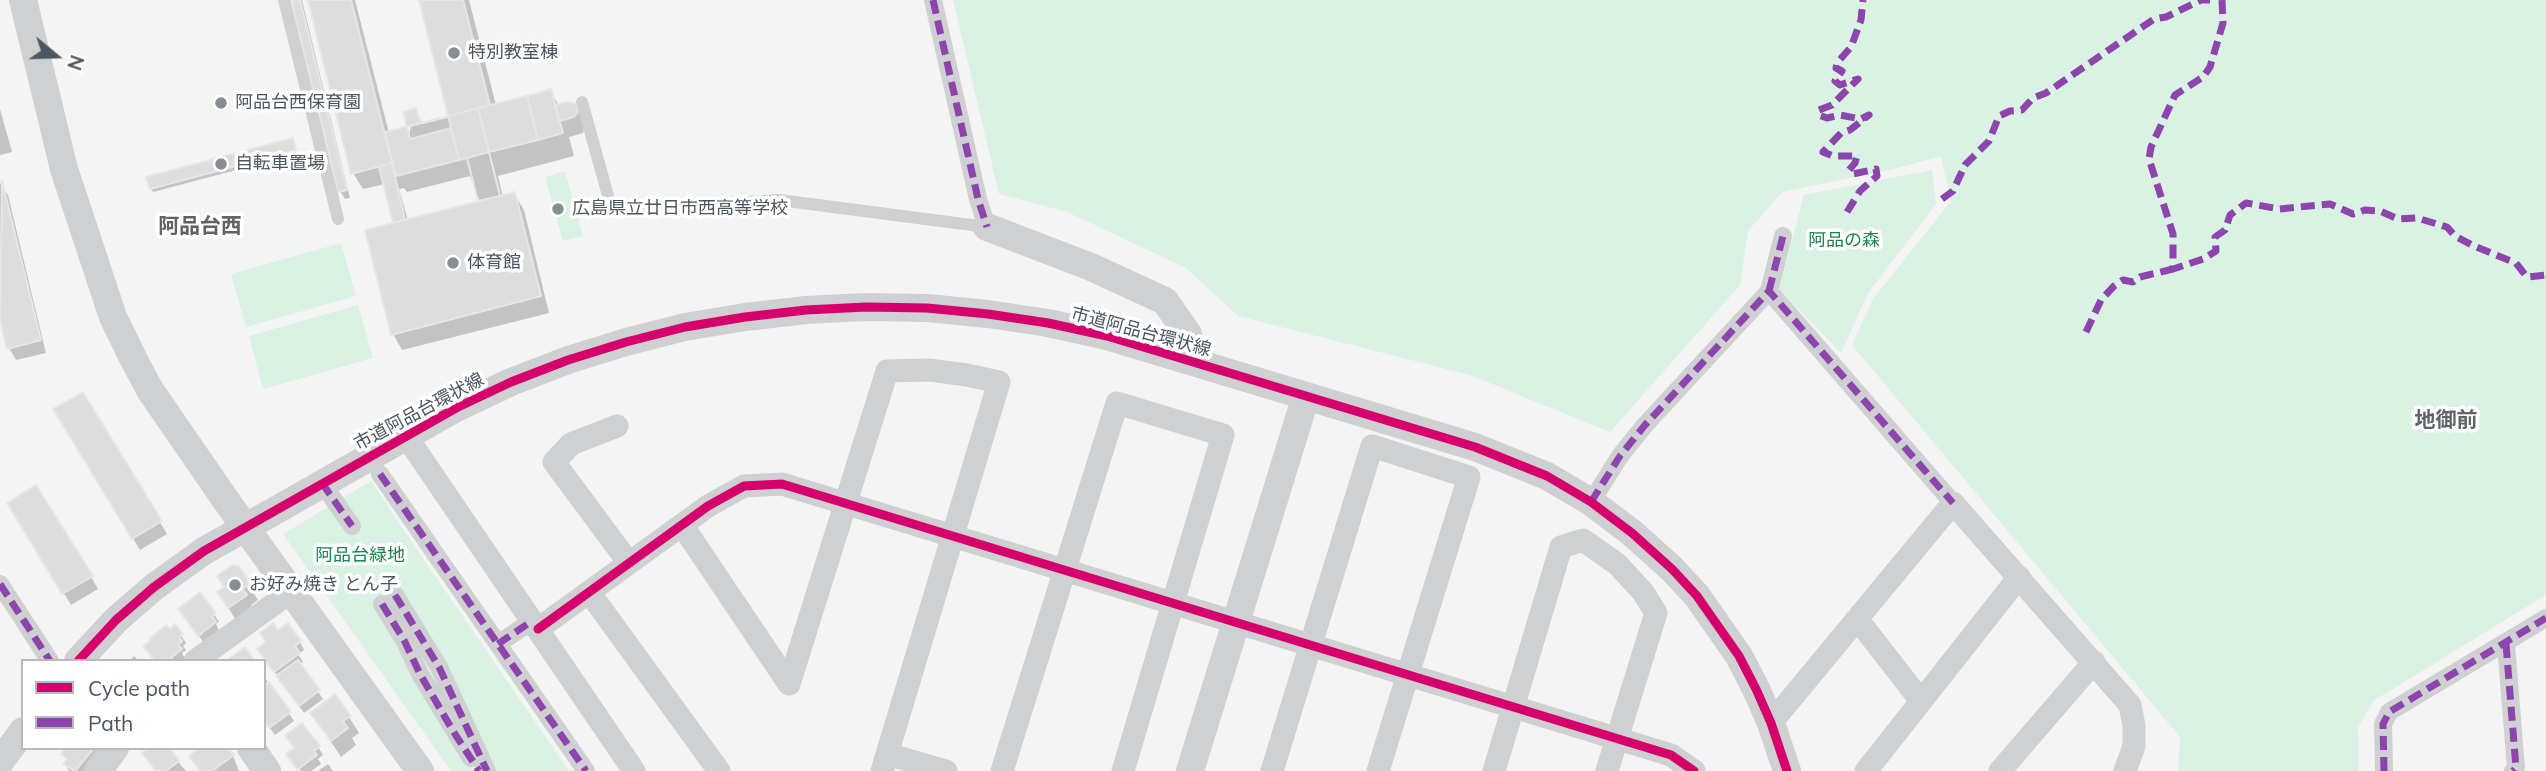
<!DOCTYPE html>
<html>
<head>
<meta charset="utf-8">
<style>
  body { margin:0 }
  #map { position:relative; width:2546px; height:771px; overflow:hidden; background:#f4f4f4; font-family:Mulish,sans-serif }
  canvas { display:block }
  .legend { position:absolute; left:21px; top:659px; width:245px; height:91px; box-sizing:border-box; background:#fff; border:2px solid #b7bbc0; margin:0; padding:9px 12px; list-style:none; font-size:21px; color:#4a5661 }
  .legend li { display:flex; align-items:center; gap:14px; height:35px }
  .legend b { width:35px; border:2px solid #b7bbc0 }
  .north { position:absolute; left:21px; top:21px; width:70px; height:70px; -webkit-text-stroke:5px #fff; paint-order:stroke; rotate:109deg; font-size:19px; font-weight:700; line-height:28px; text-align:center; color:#4a5661 }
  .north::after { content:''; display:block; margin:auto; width:24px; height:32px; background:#4a5661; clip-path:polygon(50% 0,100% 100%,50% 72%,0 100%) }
</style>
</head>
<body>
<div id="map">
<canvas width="2546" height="771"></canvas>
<ul class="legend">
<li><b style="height:9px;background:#d6006c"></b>Cycle path</li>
<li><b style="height:9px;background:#8e44ad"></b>Path</li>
</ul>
<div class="north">N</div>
</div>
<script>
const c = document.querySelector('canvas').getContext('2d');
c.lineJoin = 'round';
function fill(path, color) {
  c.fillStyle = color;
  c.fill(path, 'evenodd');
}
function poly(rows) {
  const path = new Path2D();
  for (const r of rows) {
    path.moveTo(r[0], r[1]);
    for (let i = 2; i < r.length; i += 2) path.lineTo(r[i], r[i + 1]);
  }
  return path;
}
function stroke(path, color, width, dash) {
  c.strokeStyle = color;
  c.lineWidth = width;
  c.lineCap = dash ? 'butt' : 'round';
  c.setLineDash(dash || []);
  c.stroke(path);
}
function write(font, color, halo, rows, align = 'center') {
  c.font = font + ' Mulish,"Noto Sans JP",sans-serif';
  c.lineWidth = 7;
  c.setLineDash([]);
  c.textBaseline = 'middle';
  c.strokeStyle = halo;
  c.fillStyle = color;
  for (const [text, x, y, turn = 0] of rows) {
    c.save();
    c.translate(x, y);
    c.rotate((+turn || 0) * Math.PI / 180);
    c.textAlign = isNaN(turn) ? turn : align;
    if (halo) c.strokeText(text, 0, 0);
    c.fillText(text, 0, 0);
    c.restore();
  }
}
const green = poly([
  [953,0,2546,0,2546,595,2373,701,2358,728,2359,769,2358,771,2178,771,2180,737,1852,345,1873,299,1951,201,1941,156,1894,169,1782,192,1748,231,1740,285,1610,432,1470,375,1238,316,1186,268,1067,212,999,194],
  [1932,170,1936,204,1868,293,1841,353,1779,289,1804,195],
  [565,171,583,236,563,241,545,177],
  [341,243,356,296,246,327,231,274],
  [358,305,373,358,263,389,249,336],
  [371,481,424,560,569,771,451,771,283,534]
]);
const shadow = poly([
  [293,0,302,0,350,198,345,199,340,191],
  [310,0,355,0,389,133,409,135,415,110,423,124,450,117,421,0,469,0,496,105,551,91,559,106,576,107,586,124,583,133,569,137,574,156,498,176,503,197,514,194,524,210,549,313,402,350,393,334,396,224,385,184,363,189,353,173],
  [470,176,480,202,408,221,399,189,404,188,407,192],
  [0,109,12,152,0,155],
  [294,144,297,154,153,192,151,188],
  [0,183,8,195,46,353,16,360,9,348,0,312],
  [83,394,167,534,140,550,56,410],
  [10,504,91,577,98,589,71,605],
  [238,568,258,600,251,605,255,612,238,624,219,592,226,588],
  [214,614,219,622,216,624,219,631,204,643,185,617],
  [175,627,186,643,183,646,186,650,182,653,185,659,183,661,155,661,169,631],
  [278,633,300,642,304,650,298,654,303,662,299,664,323,699,304,713,264,657],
  [134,656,139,661,129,661],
  [264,676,294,721,275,735,264,720],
  [312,713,349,717,359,733,352,738,356,745,341,757],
  [318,747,323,755,318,759,321,764,311,771,301,771,293,761,295,749],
  [63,748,97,748,100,753,86,771,69,771,65,764,67,762,63,754],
  [197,748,230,748,239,771,201,771],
  [178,762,186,771,156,771],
  [328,764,333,771,318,771]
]);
const building = poly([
  [291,0,300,0,347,190,338,192,291,0],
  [308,0,351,0,392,163,351,174,308,0],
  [419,0,463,0,490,105,448,116,419,0],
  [551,89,563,133,538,140,527,96,551,89],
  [527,96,538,140,489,152,478,108,527,96],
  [568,102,576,104,578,112,574,117,559,121,555,105,568,102],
  [416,108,420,123,407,127,403,112,416,108],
  [478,108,489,152,459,160,448,116,478,108],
  [448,116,451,128,410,139,407,127,448,116],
  [448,116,459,160,396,176,385,132,448,116],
  [293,138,296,150,150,189,146,177,293,138],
  [489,152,500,196,478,201,467,158,489,152],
  [489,152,500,196,478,201,467,158,489,152],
  [392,163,405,220,393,223,379,167,392,163],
  [2,181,41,340,7,349,0,320,2,181],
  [515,192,541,296,391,335,365,230,515,192],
  [83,392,162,521,132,539,53,409,83,392],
  [36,485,93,576,62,594,7,503,36,485],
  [232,565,239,566,250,583,243,589,247,595,228,608,217,592,224,587,217,576,232,565],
  [200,592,216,613,212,616,216,622,198,636,178,609,200,592],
  [273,623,278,630,288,623,301,641,295,646,300,653,274,672,257,649,266,642,260,633,273,623],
  [175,624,183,634,179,637,182,641,178,645,182,649,172,657,173,661,155,661,143,646,151,640,150,638,166,625,170,629,175,624],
  [245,647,255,661,226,661,245,647],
  [298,660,320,690,299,706,276,676,298,660],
  [269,682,291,712,269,728,264,721,264,686,269,682],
  [335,694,351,716,343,721,348,728,331,741,310,713,335,694],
  [302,723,320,746,314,751,317,755,297,770,286,754,294,748,285,735,302,723],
  [61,748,94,748,75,771,63,764,67,759,61,754,63,751,61,748],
  [148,748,170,748,179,761,166,771,156,771,142,753,148,748],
  [195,748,228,748,234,755,212,771,200,771,189,756,196,750,195,748]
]);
const service = poly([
  [284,0,338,219],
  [582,102,612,210,779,200,987,227]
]);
const pedestrian = poly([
  [933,0,978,199,987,227],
  [1769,291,1783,236],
  [380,474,586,771],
  [322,483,352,526],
  [1591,502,1620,456,1645,425,1769,291,1953,503],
  [0,584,50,661],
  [395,595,439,667,487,771],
  [382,604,404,640,420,674,471,758],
  [498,644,532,621],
  [2506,644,2516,768,2513,771],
  [2384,771,2383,724,2389,712,2546,618]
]);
const minor = poly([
  [617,426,571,444,554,462,629,563],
  [406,436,634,771],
  [682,525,789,684],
  [589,592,719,771],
  [1858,620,1921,701],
  [538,629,708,506,744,486,782,484,1671,755,1694,771],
  [195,661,292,591],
  [789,684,887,371,929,370,967,375,999,382,882,771],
  [1771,723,1953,503,2130,705,2134,726,2134,746,2125,771],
  [887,754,946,771],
  [1002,771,1117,403,1223,435,1123,771],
  [1272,771,1372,446,1469,477,1378,771],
  [1494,771,1561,547,1583,540,1617,564,1643,592,1656,613,1607,771],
  [1866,771,2019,577],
  [2000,771,2094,662]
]);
const tertiary = poly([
  [23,0,64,169,113,317,134,360,150,390,225,499,420,771],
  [987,227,1091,267,1165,301,1188,334,1190,360],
  [78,661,116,620,154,587,204,551,456,408,511,382,568,360,626,342,685,327,745,317,806,310,866,307,927,308,988,314,1048,323,1107,336,1475,447,1547,476,1591,502,1632,533,1672,569,1697,596,1739,656,1756,689,1771,723,1787,771],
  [251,748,267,771],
  [0,762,23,731],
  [98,771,115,748],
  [1190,771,1306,396]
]);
const quiet = poly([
  [933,0,978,199,987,227],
  [2222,0,2223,23,2210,67,2203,77,2175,95,2151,147,2149,159,2173,234,2173,269,2203,259,2216,251,2215,237,2225,230,2230,215,2246,203,2279,209,2330,204,2353,214,2365,210,2380,211,2398,219,2417,218,2447,227,2455,236,2474,246,2516,263,2527,277,2546,275],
  [1942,199,1953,191,1965,165,1989,141,1999,116,2010,111,2022,110,2033,98,2046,93,2154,19,2166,17,2201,0,2210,0],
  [1847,212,1860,191,1877,176,1876,169,1853,174,1849,170,1855,163,1857,156,1833,156,1823,152,1841,133,1850,130,1869,115,1861,119,1840,115,1827,118,1819,115,1819,110,1832,105,1858,79,1840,85,1835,81,1842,71,1836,68,1837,63,1851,47,1861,20,1863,0],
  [1769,291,1783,236],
  [2086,332,2101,300,2114,286,2123,280,2133,282,2140,277,2173,269],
  [380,474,586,771],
  [322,483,352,526],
  [1591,502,1620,456,1645,425,1769,291,1953,503],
  [0,584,50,661],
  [395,595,439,667,487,771],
  [382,604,404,640,420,674,453,731,479,771],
  [498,644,532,621],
  [2506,644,2516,768,2513,771],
  [2384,771,2383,724,2389,712,2546,618]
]);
const cycleway = poly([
  [538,629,708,506,744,486,782,484,1671,755,1694,771],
  [78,661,116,620,154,587,204,551,456,408,511,382,568,360,626,342,685,327,745,317,806,310,866,307,927,308,988,314,1048,323,1107,336,1475,447,1547,476,1591,502,1632,533,1672,569,1697,596,1739,656,1756,689,1771,723,1787,771]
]);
const markers = [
  [454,53,7,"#868d94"],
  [221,103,7,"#868d94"],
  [221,164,7,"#868d94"],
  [558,209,7,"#868d94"],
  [453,263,7,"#868d94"],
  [235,585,7,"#868d94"]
];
const poiNames = [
  ["特別教室棟",468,53],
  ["阿品台西保育園",235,103],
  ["自転車置場",235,164],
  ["広島県立廿日市西高等学校",572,209],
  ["体育館",467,263],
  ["お好み焼き とん子",249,585]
];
const parkNames = [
  ["阿品の森",1844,241],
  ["阿品台緑地",360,556]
];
const streetNames = [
  ["市道阿品台環状線",1141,332,15],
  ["市道阿品台環状線",419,412,-28]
];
const quarterNames = [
  ["阿品台西",200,227],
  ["地御前",2446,421]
];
fill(green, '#d9f2e3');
fill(shadow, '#0003');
fill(building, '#ddddde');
stroke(building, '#e5e6e7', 2);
stroke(service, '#ced0d2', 12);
stroke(pedestrian, '#ced0d2', 18);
stroke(minor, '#ced0d2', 23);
stroke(tertiary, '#ced0d2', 28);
stroke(quiet, '#8e44ad', 7, [14, 7]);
stroke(cycleway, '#d6006c', 9);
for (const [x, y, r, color] of markers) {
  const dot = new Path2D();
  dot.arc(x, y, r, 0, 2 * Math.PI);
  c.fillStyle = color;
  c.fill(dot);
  stroke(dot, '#fff', 2.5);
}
write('18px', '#4a5661', '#fff', poiNames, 'left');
write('18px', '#17864f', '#fff', parkNames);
write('18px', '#4a5661', '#fff', streetNames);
write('bold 21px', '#5f6368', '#fff', quarterNames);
</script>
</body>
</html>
